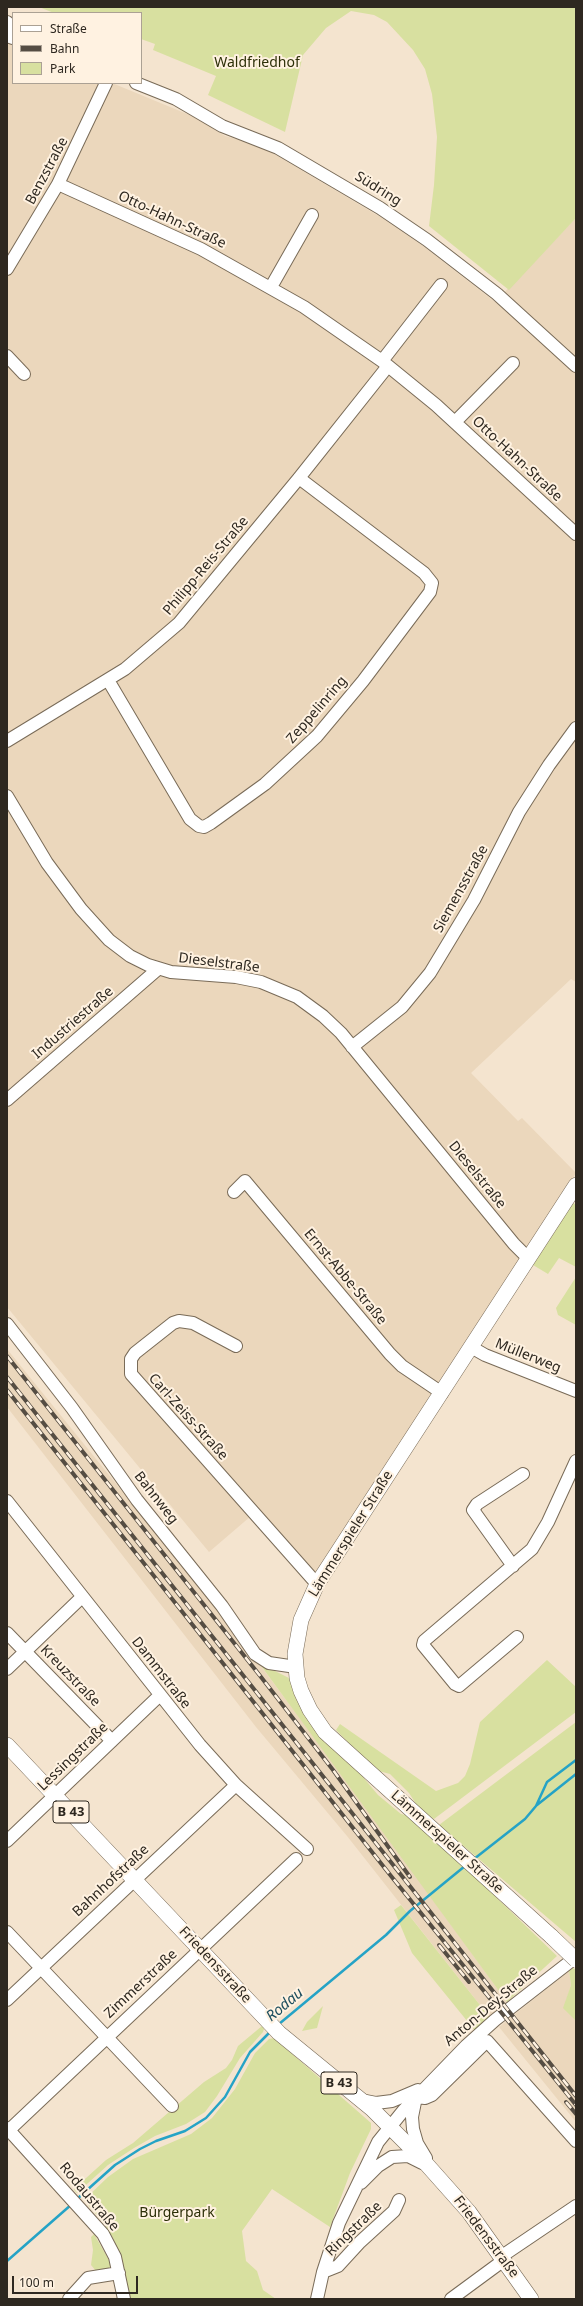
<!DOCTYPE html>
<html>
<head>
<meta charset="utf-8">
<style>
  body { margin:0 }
  #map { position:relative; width:583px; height:2306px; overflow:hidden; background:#f4e4cf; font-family:"Noto Sans",sans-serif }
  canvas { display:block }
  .frame { position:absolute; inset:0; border:8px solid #2e2820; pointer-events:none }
  .legend { position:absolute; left:12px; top:12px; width:130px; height:72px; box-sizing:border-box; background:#fff2e1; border:1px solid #aba194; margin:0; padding:5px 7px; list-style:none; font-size:12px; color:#2e2820 }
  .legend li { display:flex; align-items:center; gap:8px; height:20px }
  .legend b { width:20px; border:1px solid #aba194 }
  .scale { position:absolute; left:12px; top:2276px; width:126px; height:18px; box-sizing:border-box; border:2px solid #2e2820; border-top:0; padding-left:5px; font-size:12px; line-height:14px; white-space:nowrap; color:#2e2820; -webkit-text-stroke:3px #fff2e1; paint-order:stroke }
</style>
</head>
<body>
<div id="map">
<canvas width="583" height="2306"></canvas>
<div class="frame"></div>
<ul class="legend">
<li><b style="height:5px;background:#fff"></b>Straße</li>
<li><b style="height:5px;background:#554d43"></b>Bahn</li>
<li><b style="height:11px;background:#d8e0a0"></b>Park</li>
</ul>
<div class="scale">100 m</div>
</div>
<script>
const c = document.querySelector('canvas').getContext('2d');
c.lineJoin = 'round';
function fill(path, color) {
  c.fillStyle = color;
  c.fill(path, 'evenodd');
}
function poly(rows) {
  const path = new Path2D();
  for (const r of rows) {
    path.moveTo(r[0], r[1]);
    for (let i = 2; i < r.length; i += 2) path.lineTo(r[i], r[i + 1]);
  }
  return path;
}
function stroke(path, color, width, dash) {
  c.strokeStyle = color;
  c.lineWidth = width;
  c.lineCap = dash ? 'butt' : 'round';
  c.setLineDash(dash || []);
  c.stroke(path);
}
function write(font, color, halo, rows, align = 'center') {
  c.font = font + ' "Noto Sans",sans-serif';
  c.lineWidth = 4;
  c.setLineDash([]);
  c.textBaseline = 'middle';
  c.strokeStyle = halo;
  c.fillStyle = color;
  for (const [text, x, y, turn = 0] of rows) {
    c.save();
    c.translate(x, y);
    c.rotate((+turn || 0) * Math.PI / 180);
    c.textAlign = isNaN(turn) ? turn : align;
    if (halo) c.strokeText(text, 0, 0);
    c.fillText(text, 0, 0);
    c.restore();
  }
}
const built = poly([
  [7,44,13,44,13,83,112,83,192,116,225,136,254,144,269,151,382,218,423,246,495,302,576,218,576,982,571,979,471,1073,518,1121,522,1118,576,1173,315,1575,258,1510,209,1552,7,1307],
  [7,1349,228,1622,366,1807,507,2002,491,2019,347,1836,256,1727,7,1407],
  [569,1971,571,1985,564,2008,576,2021,576,2122,499,2027]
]);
const green = poly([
  [39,7,576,7,576,218,509,290,429,226,434,185,437,137,432,94,425,69,413,50,387,22,374,15,351,11,326,28,303,55,285,132,208,95,216,76,153,50,155,44,141,39,141,13,54,13],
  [573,1203,576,1205,576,1267,559,1258,548,1274,533,1265],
  [576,1277,576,1325,558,1315,556,1308],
  [547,1660,576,1687,576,1712,434,1819,420,1810,409,1793,390,1774,375,1770,336,1730,340,1724,436,1791,458,1783,465,1776,470,1764,480,1722],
  [259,1663,289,1678,291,1674,364,1775,363,1777,378,1795,401,1814,413,1817,557,1956,507,2002],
  [576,1722,576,1942,439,1825],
  [401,1905,491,2019,476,2032,412,1953,394,1910],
  [573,1968,576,1970,576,2021,563,2008,571,1985,569,1971],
  [323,2006,317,2028,302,2031,307,2022],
  [262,2026,264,2029,263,2032,240,2058,217,2096,205,2112,186,2124,155,2136,134,2148,108,2165,77,2193,74,2190,75,2188,106,2160,133,2143,204,2082,226,2068,232,2060,238,2046],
  [274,2038,371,2123,371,2129,350,2173,330,2227,272,2189,242,2231,246,2261,257,2271,263,2290,276,2299,128,2299,122,2262,114,2240,106,2226,84,2200,108,2177,133,2159,191,2134,212,2118,235,2089,255,2053,269,2039],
  [94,2234,110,2262,110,2268,96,2271,91,2265,93,2250,91,2237]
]);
const stream = poly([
  [537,1805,576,1774],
  [474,1859,525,1819,536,1806,547,1782,576,1760],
  [279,2024,386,1935,410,1911,465,1866],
  [77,2199,115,2165,140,2149,156,2141,185,2131,206,2118,225,2097,250,2052,270,2032],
  [7,2261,72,2204]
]);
const minor = poly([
  [7,22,13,27],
  [7,36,13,38],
  [136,83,176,99,222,126,278,148,380,208,427,240,497,294,576,366],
  [58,184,201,249,304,307,382,361,436,405,576,534],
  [7,269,58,184,106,83],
  [271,287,312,215],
  [7,356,24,374],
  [382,361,441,285],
  [455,422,513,363],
  [108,680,190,819,199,826,204,827,211,823,265,784,317,736,363,681,430,592,432,583,424,573,299,478],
  [7,741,125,669,179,623,299,478,388,366],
  [7,796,47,863,81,909,109,940,130,956,148,965,171,972,236,977,261,982,297,997,323,1016,341,1033,514,1244,528,1258],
  [352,1047,402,1007,430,973,474,900,519,812,549,765,576,728],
  [7,1100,158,969],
  [234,1192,245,1181,390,1354,402,1366,442,1393],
  [7,1324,72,1408,137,1500,222,1606,255,1654,269,1663,296,1667],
  [236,1346,193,1323,179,1321,173,1323,135,1353,131,1359,131,1374,317,1584],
  [471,1347,485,1355,576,1391],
  [7,1501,200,1745,236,1785,307,1849],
  [513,1566,473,1510,477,1504,523,1474],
  [7,1633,112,1741],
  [517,1637,459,1686,455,1684,423,1645,424,1641,532,1549,548,1522,576,1461],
  [7,1669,82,1597],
  [7,1841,159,1696],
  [7,1932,172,2106],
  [7,2000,236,1785],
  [361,2100,376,2103,392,2101,418,2090],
  [7,2128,103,2234,115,2257,124,2299],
  [7,2132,296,1859],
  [426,2158,417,2143,413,2129,412,2117,416,2097,425,2098,432,2095,487,2041,576,2141],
  [361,2183,378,2166,392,2157,408,2156,422,2163],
  [502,2256,576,2206],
  [323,2272,338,2266,360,2242,394,2211,399,2200],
  [69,2299,88,2278,119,2273],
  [317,2299,323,2272,339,2223,378,2142,403,2111,466,2046,495,2020,576,1957],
  [451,2299,504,2260]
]);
const major = poly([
  [7,1745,279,2033,372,2109,421,2158,469,2212,531,2299],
  [552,1937,325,1732,310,1710,301,1691,297,1678,295,1654,301,1620,317,1584,576,1185]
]);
const rail = poly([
  [7,1356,261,1677,333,1770,410,1877],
  [7,1377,576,2096],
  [7,1390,391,1876,576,2105],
  [439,1945,469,1982],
  [566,2102,576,2114]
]);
const majorBridge = poly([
  [552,1937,576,1960]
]);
const shields = [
  [71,1812,36],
  [339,2083,36]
];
const shieldNames = [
  ["B 43",71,1812],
  ["B 43",339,2083]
];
const parkNames = [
  ["Waldfriedhof",257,63],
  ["Bürgerpark",177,2213]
];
const streetNames = [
  ["Benzstraße",47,171,-62],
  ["Südring",378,189,32],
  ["Otto-Hahn-Straße",172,220,25],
  ["Otto-Hahn-Straße",517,459,43],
  ["Philipp-Reis-Straße",206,566,-50],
  ["Zeppelinring",317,710,-49],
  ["Siemensstraße",461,889,-61],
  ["Dieselstraße",219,963,7],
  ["Industriestraße",73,1023,-41],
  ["Dieselstraße",477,1175,51],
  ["Ernst-Abbe-Straße",345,1277,50],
  ["Müllerweg",528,1356,22],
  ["Carl-Zeiss-Straße",188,1417,48],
  ["Bahnweg",156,1498,52],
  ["Lämmerspieler Straße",351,1534,-58],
  ["Dammstraße",161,1673,52],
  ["Kreuzstraße",70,1676,46],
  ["Lessingstraße",73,1757,-44],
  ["Lämmerspieler Straße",447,1842,42],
  ["Bahnhofstraße",111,1881,-43],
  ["Friedensstraße",215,1965,47],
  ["Zimmerstraße",141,1984,-43],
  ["Anton-Dey-Straße",491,2006,-40],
  ["Rodaustraße",89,2197,50],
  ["Ringstraße",354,2229,-44],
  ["Friedensstraße",486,2237,53]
];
const waterNames = [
  ["Rodau",285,2005,-40]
];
fill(built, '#ebd7bc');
fill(green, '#d8e0a0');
stroke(stream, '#25a3c6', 2.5);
stroke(minor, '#796b58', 14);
stroke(major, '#796b58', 16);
stroke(minor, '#fff', 12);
stroke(major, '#fff', 15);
stroke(rail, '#554d43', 4);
stroke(rail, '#fff2e1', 2.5, [8]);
stroke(majorBridge, '#796b58', 16, []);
stroke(majorBridge, '#fff', 15);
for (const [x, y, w] of shields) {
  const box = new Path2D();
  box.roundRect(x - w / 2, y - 11, w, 22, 3);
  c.fillStyle = '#fff2e1';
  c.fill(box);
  stroke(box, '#2e2820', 1);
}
write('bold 13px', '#2e2820', null, shieldNames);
write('14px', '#2d3008', '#fff2e1', parkNames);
write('14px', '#2e2820', '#fff2e1', streetNames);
write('italic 15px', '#1d4e5e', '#fff2e1', waterNames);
</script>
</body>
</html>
